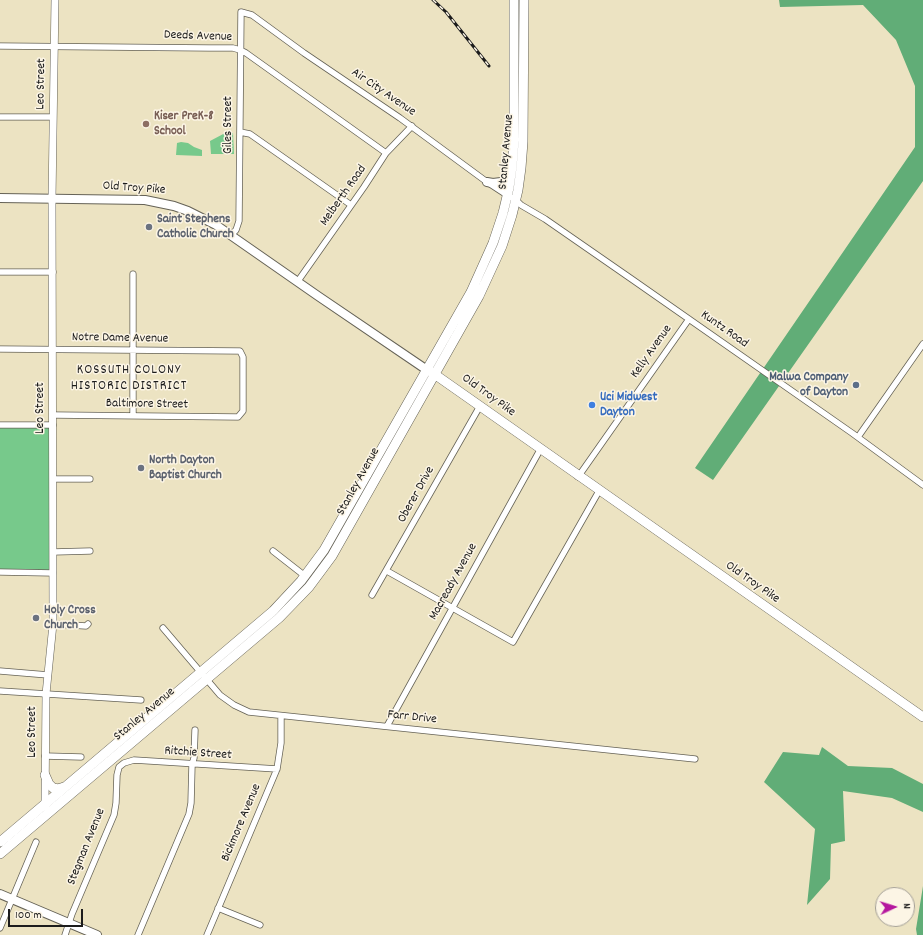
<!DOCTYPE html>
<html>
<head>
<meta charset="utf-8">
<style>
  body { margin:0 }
  #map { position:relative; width:923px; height:935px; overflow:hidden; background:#ece3c2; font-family:Dekko,sans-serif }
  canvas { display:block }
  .north { position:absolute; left:875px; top:887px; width:40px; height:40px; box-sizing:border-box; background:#fcf5e5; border:1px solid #a29e95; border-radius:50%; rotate:86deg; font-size:11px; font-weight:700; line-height:16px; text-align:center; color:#1c1c1c }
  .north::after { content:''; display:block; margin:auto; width:14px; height:18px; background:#b5179e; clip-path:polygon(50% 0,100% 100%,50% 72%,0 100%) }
  .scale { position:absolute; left:8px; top:909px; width:75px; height:18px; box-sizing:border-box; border:2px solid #1c1c1c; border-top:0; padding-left:5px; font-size:12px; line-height:14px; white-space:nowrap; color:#1c1c1c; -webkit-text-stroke:3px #fcf5e5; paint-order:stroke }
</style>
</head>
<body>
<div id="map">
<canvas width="923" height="935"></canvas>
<div class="north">N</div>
<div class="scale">100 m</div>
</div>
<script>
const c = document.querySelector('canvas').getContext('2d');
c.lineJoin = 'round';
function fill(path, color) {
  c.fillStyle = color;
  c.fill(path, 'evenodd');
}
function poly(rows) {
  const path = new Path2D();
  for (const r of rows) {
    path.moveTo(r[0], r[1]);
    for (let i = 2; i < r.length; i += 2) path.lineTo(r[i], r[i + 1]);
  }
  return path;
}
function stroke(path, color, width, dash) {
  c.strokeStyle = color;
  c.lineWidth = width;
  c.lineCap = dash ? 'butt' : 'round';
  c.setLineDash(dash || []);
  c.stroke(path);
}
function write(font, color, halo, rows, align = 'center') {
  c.font = font + ' Dekko,sans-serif';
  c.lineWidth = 3;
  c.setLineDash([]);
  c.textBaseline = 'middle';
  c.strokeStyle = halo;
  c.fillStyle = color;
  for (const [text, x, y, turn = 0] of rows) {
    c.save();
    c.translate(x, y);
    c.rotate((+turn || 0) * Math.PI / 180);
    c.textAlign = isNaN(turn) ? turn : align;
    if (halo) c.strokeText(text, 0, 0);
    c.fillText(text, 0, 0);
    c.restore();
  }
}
const green = poly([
  [227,132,233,133,234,154,211,154,210,141],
  [181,142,188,143,194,147,202,150,202,156,176,155,177,143],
  [0,425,53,425,53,573,0,572]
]);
const forest = poly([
  [779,0,923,0,923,181,713,480,695,468,915,147,915,86,896,40,863,5,780,7],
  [822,747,848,766,892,768,923,784,923,812,892,798,843,791,845,841,831,844,830,879,807,905,815,829,764,782,783,752,819,755],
  [923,886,923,935,917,935,916,929]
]);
const minor = poly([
  [0,46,209,48,233,48,240,50,246,53,386,153],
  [0,117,53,117],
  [240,132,250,134,351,205],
  [231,235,236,230,239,221,241,12,252,15,304,53,400,118,487,182,510,197,515,199,521,205,545,219,633,280,852,433,923,485],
  [0,272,53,272],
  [298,281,364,187,386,153,412,126],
  [0,349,240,351,243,357,243,411,238,417,53,415],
  [133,416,133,274],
  [0,425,53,425],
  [858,437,923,344],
  [578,477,689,319],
  [53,479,90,479],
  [273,551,305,576],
  [53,552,90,551],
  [387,571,513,642,599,491],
  [0,572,53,573],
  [372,595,480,406],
  [53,624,86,626,88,624],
  [163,628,220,695,234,705,249,712,695,759],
  [0,671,48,675],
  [0,691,141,700],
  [387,726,540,450],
  [45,756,81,757],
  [218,908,260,925],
  [0,928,36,842],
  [65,935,72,914,114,815,116,803,117,775,119,767,124,763,134,760,277,769],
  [138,935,189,814,191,803,192,765,194,758,195,730],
  [207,935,277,769,281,743,281,716]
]);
const tertiary = poly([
  [45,807,46,694,53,624,52,199,55,0]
]);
const secondary = poly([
  [487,182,493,183,501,182,506,179,511,169],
  [0,198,145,200,174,206,188,211,216,225,318,296,427,370],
  [0,894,97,935]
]);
const primary = poly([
  [430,371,923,717],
  [45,775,49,784,53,788,58,789,64,787],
  [0,842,273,611,301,581,324,550,471,292,493,243,503,213,509,188,512,167,514,141,514,0],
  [0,854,279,618,309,587,332,556,479,296,502,246,512,215,518,190,521,168,523,142,524,0]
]);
const rail = poly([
  [433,0,446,12,489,66]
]);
const markers = [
  [146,124,4,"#8d6e63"],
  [149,227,4,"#6b7280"],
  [856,385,4,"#5c6f8a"],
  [592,405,4,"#3f7fe0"],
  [141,468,4,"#6b7280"],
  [36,618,4,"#6b7280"]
];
const streetNames = [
  ["Deeds Avenue",198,37,2],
  ["Leo Street",42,84,-89],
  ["Air City Avenue",383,93,34],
  ["Giles Street",229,125,-90],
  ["Stanley Avenue",507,152,-85],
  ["Old Troy Pike",134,189,4],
  ["Melberth Road",344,196,-55],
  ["Kuntz Road",724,330,35],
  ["Notre Dame Avenue",120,339,1],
  ["Kelly Avenue",652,352,-55],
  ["Old Troy Pike",488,396,36],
  ["Baltimore Street",147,405,1],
  ["Leo Street",41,408,-90],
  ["Stanley Avenue",359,482,-61],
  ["Oberer Drive",417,495,-61],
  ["Macready Avenue",454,582,-61],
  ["Old Troy Pike",752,583,35],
  ["Stanley Avenue",145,715,-40],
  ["Farr Drive",412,718,6],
  ["Leo Street",33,732,-90],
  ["Ritchie Street",198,754,4],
  ["Bickmore Avenue",242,823,-67],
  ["Stegman Avenue",87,847,-68]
];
const educationNames = [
  ["Kiser PreK-8",154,117],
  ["School",154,132]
];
const worshipNames = [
  ["Saint Stephens",157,220],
  ["Catholic Church",157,235],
  ["North Dayton",149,461],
  ["Baptist Church",149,476],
  ["Holy Cross",44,611],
  ["Church",44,626]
];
const serviceNames = [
  ["Malwa Company",848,378],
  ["of Dayton",848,393]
];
const shopNames = [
  ["Uci Midwest",600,398],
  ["Dayton",600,413]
];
const neighbourhoodNames = [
  ["KOSSUTH COLONY",129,371],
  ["HISTORIC DISTRICT",129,387]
];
fill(green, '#77c98b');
fill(forest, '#61ad77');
stroke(minor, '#656256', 7);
stroke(tertiary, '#656256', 8);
stroke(secondary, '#656256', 10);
stroke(primary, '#656256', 10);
stroke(minor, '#fff', 5.5);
stroke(tertiary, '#fff', 7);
stroke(secondary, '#fff', 8);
stroke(primary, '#fff', 9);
stroke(rail, '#1c1c1c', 3);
stroke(rail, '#fcf5e5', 1.5, [4.5]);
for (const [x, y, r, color] of markers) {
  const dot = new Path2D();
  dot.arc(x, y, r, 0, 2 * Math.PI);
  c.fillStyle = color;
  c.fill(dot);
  stroke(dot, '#fcf5e5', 1.5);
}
write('13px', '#1c1c1c', '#fcf5e5', streetNames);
write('bold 13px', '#785e54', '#fcf5e5', educationNames, 'left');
write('bold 13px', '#5b616d', '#fcf5e5', worshipNames, 'left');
write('bold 13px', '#4e5e75', '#fcf5e5', serviceNames, 'right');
write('bold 13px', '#366cbe', '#fcf5e5', shopNames, 'left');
c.letterSpacing = '1px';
write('14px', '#1c1c1c', '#fcf5e5', neighbourhoodNames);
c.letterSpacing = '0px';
</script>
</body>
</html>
